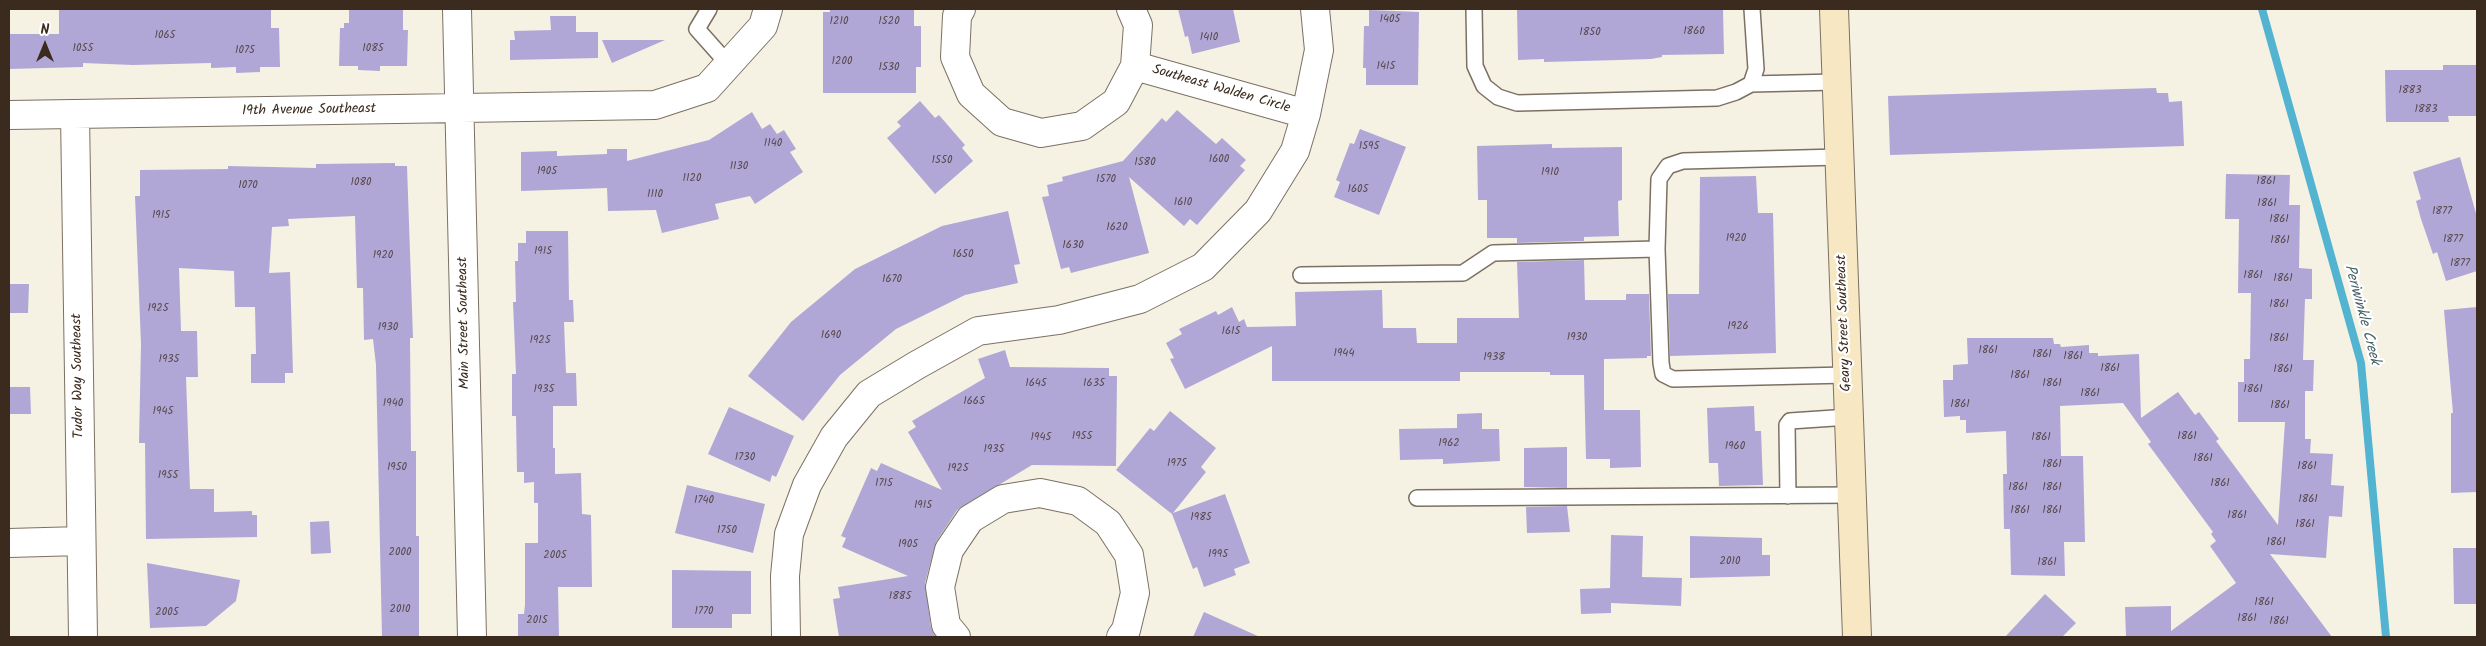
<!DOCTYPE html>
<html>
<head>
<meta charset="utf-8">
<style>
  body { margin:0 }
  #map { position:relative; width:2486px; height:646px; overflow:hidden; background:#f5f2e3; font-family:Kalam,sans-serif }
  canvas { display:block }
  .frame { position:absolute; inset:0; border:10px solid #3b2a1e; pointer-events:none }
  .north { position:absolute; left:20px; top:20px; width:50px; height:50px; -webkit-text-stroke:4px #fff; paint-order:stroke; rotate:0deg; font-size:14px; font-weight:700; line-height:20px; text-align:center; color:#3b2a1e }
  .north::after { content:''; display:block; margin:auto; width:18px; height:22px; background:#3b2a1e; clip-path:polygon(50% 0,100% 100%,50% 72%,0 100%) }
</style>
</head>
<body>
<div id="map">
<canvas width="2486" height="646"></canvas>
<div class="frame"></div>
<div class="north">N</div>
</div>
<script>
const c = document.querySelector('canvas').getContext('2d');
c.lineJoin = 'round';
function poly(rows) {
  const path = new Path2D();
  for (const r of rows) {
    path.moveTo(r[0], r[1]);
    for (let i = 2; i < r.length; i += 2) path.lineTo(r[i], r[i + 1]);
  }
  return path;
}
function stroke(path, color, width, dash) {
  c.strokeStyle = color;
  c.lineWidth = width;
  c.lineCap = dash ? 'butt' : 'round';
  c.setLineDash(dash || []);
  c.stroke(path);
}
function fill(path, color) {
  c.fillStyle = color;
  c.fill(path, 'evenodd');
}
function write(font, color, halo, rows, align = 'center') {
  c.font = font + ' Kalam,sans-serif';
  c.lineWidth = 4.5;
  c.setLineDash([]);
  c.textBaseline = 'middle';
  c.strokeStyle = halo;
  c.fillStyle = color;
  for (const [text, x, y, turn = 0] of rows) {
    c.save();
    c.translate(x, y);
    c.rotate((+turn || 0) * Math.PI / 180);
    c.textAlign = isNaN(turn) ? turn : align;
    if (halo) c.strokeText(text, 0, 0);
    c.fillText(text, 0, 0);
    c.restore();
  }
}
const stream = poly([
  [2262,9,2361,363,2386,637]
]);
const building = poly([
  [72,9,271,9,271,28,279,28,280,67,260,67,260,72,236,73,236,67,211,68,211,63,133,65,83,63,83,67,9,69,9,34,59,34,59,10],
  [349,9,403,9,403,30,408,30,407,66,380,66,380,71,358,70,358,66,339,66,340,28,344,28,344,23,349,23],
  [830,9,914,10,914,26,921,26,921,67,916,67,916,93,823,93,823,12,830,12],
  [1178,9,1233,9,1240,42,1192,54,1188,36,1185,37],
  [1517,9,1723,9,1724,54,1662,55,1662,57,1651,59,1619,60,1544,62,1544,59,1518,60],
  [1369,10,1419,12,1418,85,1366,85,1366,68,1363,68,1364,26,1369,26],
  [550,16,576,16,576,32,598,32,598,58,510,60,510,40,515,40,514,31,551,30],
  [602,40,665,40,612,63],
  [2443,65,2477,65,2477,116,2448,116,2449,122,2386,122,2385,70,2443,70],
  [2156,88,2157,93,2168,93,2169,102,2182,101,2184,146,1890,155,1888,96],
  [920,101,935,118,939,115,965,145,962,148,973,161,935,194,887,138,901,126,897,122],
  [1177,110,1216,144,1222,138,1246,160,1240,166,1245,170,1197,225,1190,219,1184,226,1129,177,1149,253,1071,273,1069,267,1061,269,1042,197,1049,196,1047,185,1063,181,1062,177,1123,161,1162,118,1166,122],
  [752,112,762,129,770,124,777,134,784,130,796,149,790,152,803,172,755,204,750,196,715,204,719,219,662,233,656,210,608,211,607,188,521,191,521,152,557,151,557,156,607,154,607,149,627,149,627,161,709,140],
  [1360,129,1406,147,1379,215,1334,197,1340,182,1336,180,1350,143,1354,144],
  [1552,144,1552,148,1622,147,1622,200,1618,201,1619,236,1584,237,1584,241,1517,243,1517,238,1487,238,1487,200,1478,200,1477,146],
  [2460,157,2477,217,2477,271,2446,281,2437,252,2433,254,2421,219,2416,201,2421,199,2413,172],
  [395,163,395,166,407,166,413,338,410,338,411,451,416,451,416,536,419,536,419,637,382,637,376,365,373,339,364,340,363,288,357,288,355,216,288,219,289,226,272,227,269,273,290,272,293,373,285,373,285,383,251,383,251,354,256,354,255,307,235,307,234,271,179,268,181,331,197,331,198,377,186,377,190,489,214,489,214,512,252,511,252,515,257,515,257,537,146,539,145,443,139,443,141,344,135,196,140,196,140,170,228,169,228,166,316,168,316,164],
  [2226,174,2290,175,2289,205,2300,205,2299,268,2312,269,2312,299,2305,299,2303,360,2314,360,2313,391,2305,391,2305,439,2311,439,2310,453,2333,454,2331,485,2344,486,2342,517,2329,516,2326,558,2270,554,2332,637,2126,637,2125,607,2171,606,2171,631,2236,583,2210,546,2216,541,2211,534,2213,532,2148,444,2151,442,2123,403,2060,406,2061,456,2083,456,2085,542,2064,542,2065,576,2011,575,2010,529,2004,529,2003,474,2007,474,2006,431,1966,433,1966,420,1960,420,1960,416,1944,417,1943,380,1953,380,1953,365,1968,364,1967,338,2053,338,2054,344,2060,344,2061,347,2089,345,2089,353,2098,353,2098,356,2139,354,2141,418,2178,392,2195,415,2199,412,2219,439,2216,441,2278,525,2285,422,2238,422,2238,382,2244,382,2244,359,2250,359,2251,293,2238,293,2239,219,2225,219],
  [1756,176,1758,213,1773,213,1776,353,1670,356,1668,294,1699,294,1700,177],
  [1008,211,1020,264,1014,265,1018,283,965,295,896,329,840,375,803,421,748,376,791,322,855,269,942,226],
  [526,231,568,231,569,300,573,300,574,322,564,322,566,373,576,373,577,406,553,406,553,448,555,448,555,474,581,473,582,514,591,515,592,587,558,587,559,637,518,636,518,614,524,614,525,605,525,543,538,543,538,503,534,503,534,482,524,483,524,472,517,472,516,416,512,416,512,374,516,374,513,302,516,302,515,261,518,261,518,243,526,243],
  [1584,260,1585,300,1626,300,1626,294,1649,294,1651,356,1647,356,1647,358,1604,359,1604,410,1640,410,1641,467,1610,468,1610,459,1586,459,1584,375,1550,375,1550,372,1460,372,1460,381,1272,381,1272,346,1185,389,1170,359,1174,358,1166,343,1182,334,1179,329,1216,311,1218,315,1232,307,1239,322,1244,319,1247,327,1296,326,1295,292,1382,290,1383,328,1416,328,1417,343,1457,343,1457,318,1519,318,1517,262],
  [9,284,29,284,28,313,9,313],
  [2477,307,2477,492,2451,493,2451,413,2453,413,2444,310],
  [1005,350,1010,367,1109,368,1109,376,1117,376,1116,466,1032,465,957,510,936,542,925,583,931,627,936,637,839,637,833,599,840,598,838,587,908,576,842,547,846,538,841,536,871,468,877,471,881,463,942,490,908,432,916,427,912,421,985,378,978,359],
  [9,387,30,387,31,414,9,414],
  [1754,406,1755,431,1761,431,1763,485,1719,486,1718,463,1709,463,1707,408],
  [729,407,794,436,776,477,772,475,770,482,708,454],
  [1170,411,1216,448,1201,467,1206,472,1173,513,1225,494,1250,563,1234,569,1236,575,1204,587,1197,567,1193,569,1172,514,1116,470,1150,428,1154,431],
  [1482,413,1482,429,1499,429,1500,461,1443,464,1443,459,1400,460,1399,429,1457,428,1457,414],
  [1567,447,1567,488,1524,487,1524,448],
  [687,485,765,504,753,553,675,533],
  [1567,506,1570,532,1527,533,1526,507],
  [329,521,331,553,311,554,310,522],
  [1611,535,1643,536,1642,577,1682,578,1681,606,1611,603,1611,613,1581,614,1580,589,1610,588],
  [1690,536,1762,538,1762,555,1770,555,1770,576,1690,578],
  [2453,548,2477,548,2477,604,2454,604],
  [147,563,240,580,236,601,206,626,150,628],
  [672,570,751,571,751,614,732,614,732,628,672,628],
  [2045,594,2076,623,2062,637,2005,637],
  [1204,612,1260,637,1193,637]
]);
const lane = poly([
  [709,9,697,29,729,65],
  [1474,9,1475,66,1484,86,1498,97,1517,103,1717,98,1736,92,1751,84,1756,69,1752,9],
  [1751,84,1836,82],
  [1657,249,1661,363,1663,374,1673,379,1847,375],
  [1301,275,1463,273,1493,253,1657,249,1659,179,1668,166,1683,161,1839,157],
  [1788,496,1787,425,1790,421,1849,417],
  [1417,498,1852,495]
]);
const street = poly([
  [457,9,472,637],
  [961,9,957,16,955,57,971,94,1002,122,1041,133,1082,126,1116,102,1135,66,1138,25,1131,9],
  [1135,66,1306,114],
  [75,114,83,637],
  [9,115,655,105,707,88,763,26,768,9],
  [9,543,81,541],
  [786,637,785,576,789,534,807,485,834,437,869,394,917,365,978,331,1059,320,1140,299,1203,267,1258,211,1295,151,1306,114,1319,50,1315,9],
  [956,637,946,625,940,587,949,550,970,519,1003,499,1040,493,1078,501,1108,523,1129,555,1135,593,1126,630,1121,637]
]);
const secondary = poly([
  [1834,9,1857,637]
]);
const numberNames = [
  ["1405",1390,20],
  ["1210",839,22],
  ["1520",889,22],
  ["1860",1694,32],
  ["1850",1590,33],
  ["1065",165,36],
  ["1410",1209,38],
  ["1055",83,49],
  ["1085",373,49],
  ["1075",245,51],
  ["1200",842,62],
  ["1415",1386,67],
  ["1530",889,68],
  ["1883",2410,91],
  ["1883",2426,110],
  ["1140",773,144],
  ["1595",1369,147],
  ["1600",1219,160],
  ["1550",942,161],
  ["1580",1145,163],
  ["1130",739,167],
  ["1905",547,172],
  ["1910",1550,173],
  ["1120",692,179],
  ["1570",1106,180],
  ["1861",2266,182],
  ["1080",361,183],
  ["1070",248,186],
  ["1605",1358,190],
  ["1110",655,195],
  ["1610",1183,203],
  ["1861",2267,204],
  ["1877",2442,212],
  ["1915",161,216],
  ["1861",2279,220],
  ["1620",1117,228],
  ["1920",1736,239],
  ["1877",2453,240],
  ["1861",2280,241],
  ["1630",1073,246],
  ["1915",543,252],
  ["1650",963,255],
  ["1920",383,256],
  ["1877",2460,264],
  ["1861",2253,276],
  ["1861",2283,279],
  ["1670",892,280],
  ["1861",2279,305],
  ["1925",158,309],
  ["1926",1738,327],
  ["1930",388,328],
  ["1615",1231,332],
  ["1690",831,336],
  ["1930",1577,338],
  ["1861",2279,339],
  ["1925",540,341],
  ["1861",1988,351],
  ["1944",1344,354],
  ["1861",2042,355],
  ["1861",2073,357],
  ["1938",1494,358],
  ["1935",169,360],
  ["1861",2110,369],
  ["1861",2283,370],
  ["1861",2020,376],
  ["1645",1036,384],
  ["1635",1094,384],
  ["1861",2052,384],
  ["1935",544,390],
  ["1861",2253,390],
  ["1861",2090,394],
  ["1665",974,402],
  ["1940",393,404],
  ["1861",1960,405],
  ["1861",2280,406],
  ["1945",163,412],
  ["1955",1082,437],
  ["1861",2187,437],
  ["1945",1041,438],
  ["1861",2041,438],
  ["1962",1449,444],
  ["1960",1735,447],
  ["1935",994,450],
  ["1730",745,458],
  ["1861",2203,459],
  ["1975",1177,464],
  ["1861",2052,465],
  ["1861",2307,467],
  ["1950",397,468],
  ["1925",958,469],
  ["1955",168,476],
  ["1715",884,484],
  ["1861",2220,484],
  ["1861",2018,488],
  ["1861",2052,488],
  ["1861",2308,500],
  ["1740",704,501],
  ["1915",923,506],
  ["1861",2020,511],
  ["1861",2052,511],
  ["1861",2237,516],
  ["1985",1201,518],
  ["1861",2305,525],
  ["1750",727,531],
  ["1861",2276,543],
  ["1905",908,545],
  ["2000",400,553],
  ["1995",1218,555],
  ["2005",555,556],
  ["2010",1730,562],
  ["1861",2047,563],
  ["1885",900,597],
  ["1861",2264,603],
  ["2010",400,610],
  ["1770",704,612],
  ["2005",167,613],
  ["1861",2247,619],
  ["2015",537,621],
  ["1861",2279,622]
];
const streetNames = [
  ["Southeast Walden Circle",1221,90,16],
  ["19th Avenue Southeast",309,111,-1],
  ["Main Street Southeast",465,323,-91],
  ["Geary Street Southeast",1845,323,-92],
  ["Tudor Way Southeast",79,376,-91]
];
const waterNames = [
  ["Periwinkle Creek",2361,315,75]
];
stroke(stream, '#53b4d2', 8);
fill(building, '#b0a7d7');
stroke(lane, '#7c7063', 18);
stroke(street, '#7c7063', 30);
stroke(secondary, '#7c7063', 30);
stroke(lane, '#fff', 15);
stroke(street, '#fff', 28);
stroke(secondary, '#f7e8c3', 28);
write('11px', '#58494c', null, numberNames);
write('14px', '#3b2a1e', '#fff', streetNames);
write('italic 15px', '#456166', '#fff', waterNames);
</script>
</body>
</html>
